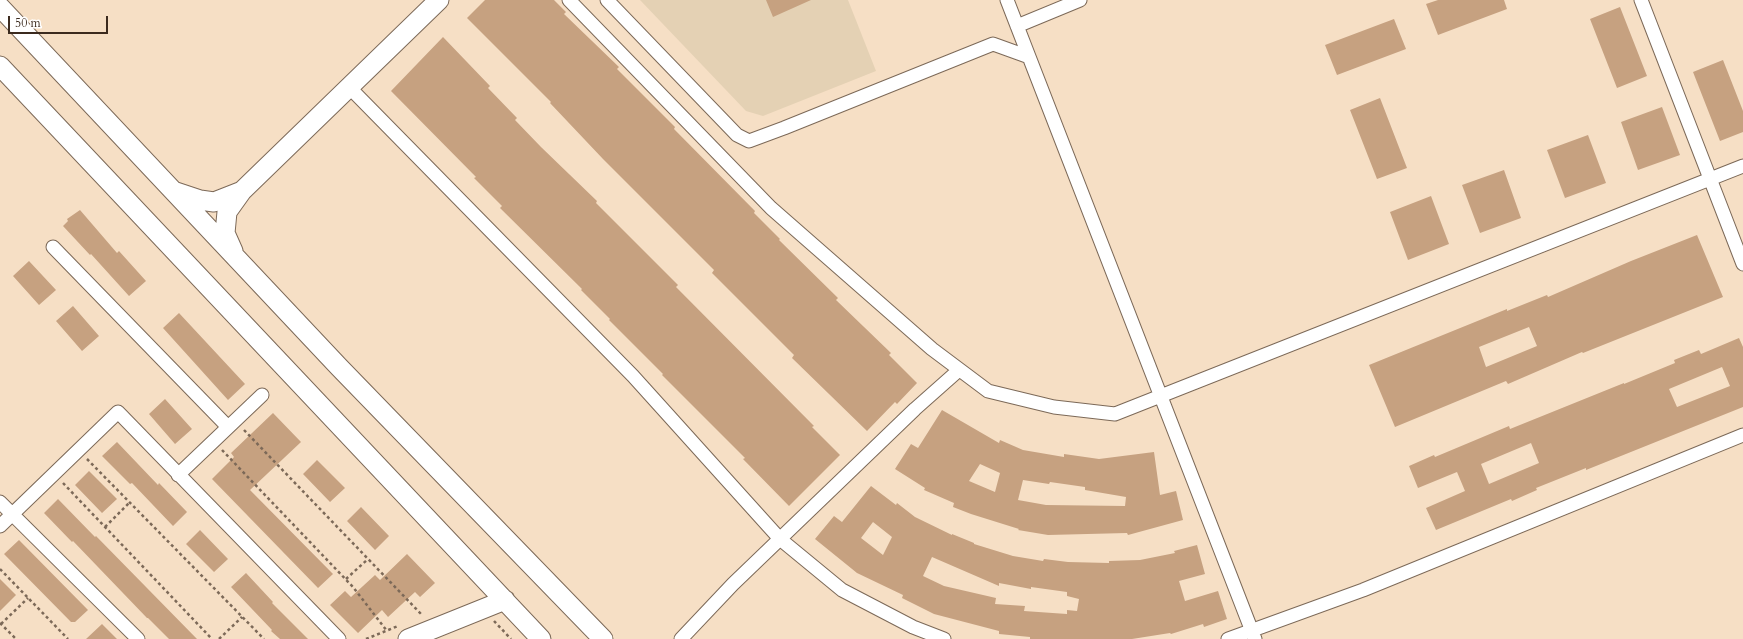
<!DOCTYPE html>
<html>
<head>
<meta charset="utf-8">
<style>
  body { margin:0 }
  #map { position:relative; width:1743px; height:639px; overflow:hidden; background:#f6dfc5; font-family:Cardo,serif }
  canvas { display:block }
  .scale { position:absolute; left:8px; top:16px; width:100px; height:18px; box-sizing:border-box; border:2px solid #3b2a1e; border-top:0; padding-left:5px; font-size:12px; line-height:14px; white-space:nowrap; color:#3b2a1e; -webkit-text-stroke:3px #fff; paint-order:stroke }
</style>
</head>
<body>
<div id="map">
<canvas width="1743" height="639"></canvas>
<div class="scale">50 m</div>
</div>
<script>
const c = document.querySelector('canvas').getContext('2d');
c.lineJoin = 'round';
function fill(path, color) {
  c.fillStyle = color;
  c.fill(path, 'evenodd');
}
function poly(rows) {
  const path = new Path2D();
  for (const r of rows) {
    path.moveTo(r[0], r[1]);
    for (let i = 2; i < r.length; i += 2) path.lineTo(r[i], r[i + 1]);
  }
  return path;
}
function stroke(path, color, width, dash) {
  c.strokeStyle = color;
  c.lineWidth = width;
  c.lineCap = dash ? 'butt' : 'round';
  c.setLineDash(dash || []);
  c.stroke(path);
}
const built = poly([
  [640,0,848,0,876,71,763,116,746,111]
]);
const building = poly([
  [485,0,554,0,566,12,564,14,619,67,617,69,675,127,674,129,755,211,754,213,780,239,779,240,838,298,836,300,891,353,889,355,917,383,897,404,895,402,867,431,792,358,794,355,712,273,714,270,603,159,550,103,551,102,467,18],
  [766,0,811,0,773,17],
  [1438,0,1504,0,1507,9,1438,35,1426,4],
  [1620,7,1647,76,1617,88,1590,19],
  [1394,19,1406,49,1337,75,1325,45],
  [443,37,490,86,488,88,517,118,515,120,541,147,597,201,596,203,678,285,676,287,814,426,812,427,840,455,789,506,743,459,745,458,662,375,663,374,609,320,610,319,581,290,582,289,500,208,502,206,474,178,476,177,391,91],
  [1723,60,1743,111,1743,132,1720,141,1693,72],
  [1380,98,1407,168,1377,179,1350,110],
  [1662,107,1680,155,1638,170,1621,122],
  [1588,135,1606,183,1565,198,1547,150],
  [1504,170,1521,218,1480,233,1462,185],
  [1431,196,1449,244,1408,260,1390,212],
  [80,210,117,253,119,251,146,281,129,296,91,254,90,255,63,226,68,221,67,219],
  [1697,235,1723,297,1583,353,1582,352,1508,384,1506,381,1395,427,1369,365,1507,309,1507,311,1547,295,1548,297,1631,261],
  [1529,327,1537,346,1486,367,1479,347],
  [29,261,56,290,39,305,13,276],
  [73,306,99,336,82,351,56,321],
  [179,313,245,384,228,400,163,328],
  [1739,338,1743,347,1743,407,1586,470,1586,468,1536,488,1537,490,1512,501,1511,499,1436,530,1426,508,1465,491,1457,472,1418,488,1409,466,1434,455,1435,457,1509,426,1510,429,1624,383,1624,384,1675,363,1674,360,1699,350,1701,354],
  [1722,367,1730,386,1677,407,1669,389],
  [1531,443,1539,463,1489,484,1481,464],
  [165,399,192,429,175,444,149,414],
  [942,410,999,443,1000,440,1023,450,1064,457,1064,454,1099,459,1154,452,1160,495,1176,491,1183,520,1128,535,1127,533,1048,535,1018,530,1019,529,971,514,953,507,954,503,924,490,925,488,895,469,911,444,918,448],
  [980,464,1000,473,995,492,969,481],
  [1023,480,1049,484,1050,482,1085,487,1085,490,1126,497,1125,506,1046,505,1018,500],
  [273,413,301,442,250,490,333,574,318,588,212,479,234,457,231,453],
  [117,442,158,485,159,483,187,512,173,526,132,483,130,484,102,456],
  [317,460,345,488,330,502,303,474],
  [89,471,117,499,102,513,75,485],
  [871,486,896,505,897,503,915,517,952,535,952,534,974,543,974,544,1013,556,1043,561,1044,559,1068,562,1109,563,1109,561,1140,560,1175,553,1174,551,1197,545,1205,574,1179,581,1185,601,1218,591,1227,619,1204,627,1203,624,1171,634,1170,633,1132,639,1030,639,1030,637,999,634,999,631,934,614,902,598,903,595,857,573,815,539,834,516,842,522],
  [873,522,892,537,883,555,861,538],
  [932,557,999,586,999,583,1031,589,1031,587,1067,592,1067,596,1079,599,1077,611,1067,610,1067,614,1024,611,1025,606,995,604,996,598,944,586,923,576],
  [58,499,95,537,96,536,197,639,169,639,148,618,147,618,73,541,72,542,44,513],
  [361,507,389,536,375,550,347,521],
  [200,530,228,559,214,572,186,544],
  [19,540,88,610,75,622,71,622,4,554],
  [407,554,435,583,420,597,415,592,388,617,382,610,358,633,330,605,345,591,351,597,375,575,380,580],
  [246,573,273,602,272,603,308,639,280,639,271,631,272,630,231,587],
  [0,579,16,595,0,611],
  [102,624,117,639,86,639]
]);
const path = poly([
  [244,430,422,615],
  [222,450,353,587,387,631],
  [87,459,264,639],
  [63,483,212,639],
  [105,527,130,502],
  [0,569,68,639],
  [346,579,368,559],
  [494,621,511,639],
  [0,623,16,639],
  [1,624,28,598],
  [219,639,242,617],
  [366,639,398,626]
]);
const street = poly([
  [569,0,771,208,932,349,988,391,1054,407,1115,414,1743,166],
  [607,0,737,135,749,141,784,128,993,44,1029,57],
  [1007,0,1255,639],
  [1641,0,1743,264],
  [1017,26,1080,0],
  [350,88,633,376,780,539,842,590,913,627,944,639],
  [53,247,228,427],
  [178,475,262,395],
  [0,502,138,639],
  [0,526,118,412,339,639],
  [681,639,733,584,915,409,959,370],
  [1228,639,1363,590,1743,435]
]);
const secondary = poly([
  [0,7,339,367,603,639],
  [0,66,541,639],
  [242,191,439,0],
  [176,192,200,200,214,202,242,191,227,212,225,233,233,251],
  [408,639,505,600]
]);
fill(built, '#e4d1b4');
fill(building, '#c6a180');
stroke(street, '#7c6958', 15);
stroke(secondary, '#7c6958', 21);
stroke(path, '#7c6958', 2.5, [3, 3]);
stroke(street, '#fff', 13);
stroke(secondary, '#fff', 19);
</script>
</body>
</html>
